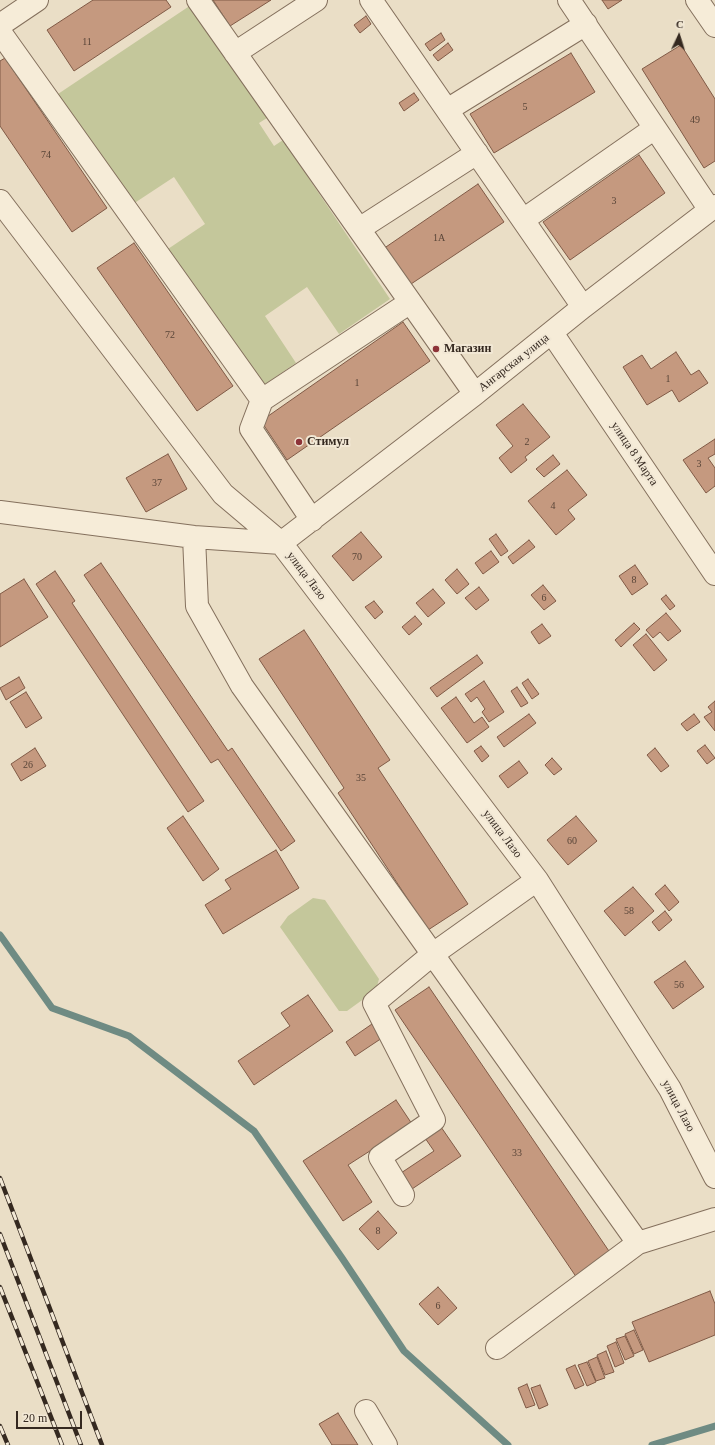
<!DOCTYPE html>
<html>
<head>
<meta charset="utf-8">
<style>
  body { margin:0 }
  #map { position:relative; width:715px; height:1445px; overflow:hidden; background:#eadec6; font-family:"Times New Roman",serif }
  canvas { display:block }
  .north { position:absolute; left:659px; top:16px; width:40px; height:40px; -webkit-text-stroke:3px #f2e8d5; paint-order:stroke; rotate:4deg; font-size:11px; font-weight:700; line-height:16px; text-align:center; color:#352920 }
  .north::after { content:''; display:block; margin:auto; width:14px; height:18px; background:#352920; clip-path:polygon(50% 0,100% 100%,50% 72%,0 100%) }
  .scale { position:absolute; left:16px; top:1411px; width:66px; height:18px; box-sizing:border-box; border:2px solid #352920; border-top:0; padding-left:5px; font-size:12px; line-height:14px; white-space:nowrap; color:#352920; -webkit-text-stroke:3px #f2e8d5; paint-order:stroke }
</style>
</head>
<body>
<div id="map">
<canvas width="715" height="1445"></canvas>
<div class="north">С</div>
<div class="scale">20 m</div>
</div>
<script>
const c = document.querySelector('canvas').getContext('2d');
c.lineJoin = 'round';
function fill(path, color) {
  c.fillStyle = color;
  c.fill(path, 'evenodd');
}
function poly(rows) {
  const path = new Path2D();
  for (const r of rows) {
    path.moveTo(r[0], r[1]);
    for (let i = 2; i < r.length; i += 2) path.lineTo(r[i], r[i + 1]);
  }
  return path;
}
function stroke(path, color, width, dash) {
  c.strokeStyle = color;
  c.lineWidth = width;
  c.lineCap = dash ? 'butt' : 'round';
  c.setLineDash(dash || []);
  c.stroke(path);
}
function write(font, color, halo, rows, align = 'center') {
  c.font = font + ' "Times New Roman",serif';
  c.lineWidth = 4;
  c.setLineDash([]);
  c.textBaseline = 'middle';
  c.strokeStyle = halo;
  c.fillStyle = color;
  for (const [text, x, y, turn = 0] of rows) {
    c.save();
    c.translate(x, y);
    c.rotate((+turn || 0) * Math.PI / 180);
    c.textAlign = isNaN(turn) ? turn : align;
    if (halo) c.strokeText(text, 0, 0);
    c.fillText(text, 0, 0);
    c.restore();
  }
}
const green = poly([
  [191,5,267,118,259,123,274,146,283,140,390,299,339,334,307,287,265,316,296,363,258,389,165,251,205,224,174,177,133,204,58,94],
  [313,898,325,900,379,979,376,990,347,1011,339,1011,280,927,288,916]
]);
const stream = poly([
  [0,935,52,1008,129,1036,254,1131,342,1258,404,1351,508,1445],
  [652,1445,715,1426]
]);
const building = poly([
  [93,0,166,0,171,7,74,71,47,30,93,0],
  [213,0,271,0,230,26,213,0],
  [602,0,622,0,608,9,602,0],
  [366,16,371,24,360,33,354,25,366,16],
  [441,33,445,40,430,51,425,44,441,33],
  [448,43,453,50,438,61,433,55,448,43],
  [681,45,715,99,715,161,704,168,642,69,681,45],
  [571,53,595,92,494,153,470,114,571,53],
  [5,58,107,208,72,232,0,126,0,61,5,58],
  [414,93,419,100,404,111,399,103,414,93],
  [639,155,665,193,570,260,543,222,639,155],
  [478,184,504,222,408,286,383,249,478,184],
  [134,243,233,386,197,411,97,268,134,243],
  [403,322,430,361,287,460,261,421,403,322],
  [676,352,691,375,699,370,708,383,679,402,672,390,647,405,623,367,642,355,651,369,676,352],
  [523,404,550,437,525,457,527,460,511,473,499,458,513,446,496,425,523,404],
  [715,439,715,454,708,458,715,468,715,486,706,493,683,460,715,439],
  [168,454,187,489,146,512,126,478,168,454],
  [553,455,560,464,544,477,536,469,553,455],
  [567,470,587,495,568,510,575,519,556,535,528,501,567,470],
  [361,532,382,557,353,581,332,556,361,532],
  [496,534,508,551,501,556,489,539,496,534],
  [529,540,535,547,513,564,508,557,529,540],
  [491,551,499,562,483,574,475,563,491,551],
  [101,563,228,751,232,748,295,841,281,851,218,759,211,763,84,575,101,563],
  [635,565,648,584,632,595,619,576,635,565],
  [457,569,469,584,457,594,445,580,457,569],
  [55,571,75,601,72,603,204,801,188,812,36,584,55,571],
  [24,579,48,617,0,647,0,594,24,579],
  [543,585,556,601,544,610,531,595,543,585],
  [479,587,489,600,476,610,465,598,479,587],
  [433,589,445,603,428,617,416,603,433,589],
  [666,595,675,606,670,610,661,599,666,595],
  [374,601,383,612,375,619,365,607,374,601],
  [666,613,681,631,668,641,660,632,653,638,646,630,666,613],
  [415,616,422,624,409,635,402,627,415,616],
  [634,623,640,629,621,647,615,640,634,623],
  [542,624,551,636,539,644,531,632,542,624],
  [304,630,390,760,378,768,468,904,428,930,338,793,344,788,259,659,304,630],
  [646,634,667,660,654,671,633,645,646,634],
  [477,655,483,663,437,697,430,688,477,655],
  [19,677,25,688,6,700,0,688,19,677],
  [528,679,539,694,532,699,522,683,528,679],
  [484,681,504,712,489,722,482,712,485,709,477,697,471,702,465,694,484,681],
  [517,687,528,703,521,707,511,691,517,687],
  [26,692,42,718,26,728,10,702,26,692],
  [456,697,474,723,482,717,489,727,467,743,441,708,456,697],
  [715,701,715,731,704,717,712,712,708,707,715,701],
  [529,714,536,723,504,747,497,737,529,714],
  [694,714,700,722,687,731,681,724,694,714],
  [705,745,715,758,707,764,697,751,705,745],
  [481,746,489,756,482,762,474,751,481,746],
  [35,748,46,766,21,781,11,764,35,748],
  [655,748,669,766,661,772,647,755,655,748],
  [552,758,562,769,554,775,545,765,552,758],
  [519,761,528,773,508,788,499,776,519,761],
  [183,816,219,869,203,881,167,828,183,816],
  [576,816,597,841,568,865,547,840,576,816],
  [276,850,299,888,223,934,205,905,231,889,225,880,276,850],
  [665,885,679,902,669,911,655,894,665,885],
  [633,887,654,911,625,936,604,911,633,887],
  [665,911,672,920,659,931,652,922,665,911],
  [685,961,704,987,673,1009,654,982,685,961],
  [429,987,613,1257,579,1281,395,1010,429,987],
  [308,995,333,1031,254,1085,238,1061,290,1026,281,1013,308,995],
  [372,1024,382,1038,355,1056,346,1042,372,1024],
  [396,1100,412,1124,348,1165,372,1202,343,1221,303,1161,396,1100],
  [441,1127,461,1156,412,1189,401,1173,434,1151,425,1138,441,1127],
  [378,1211,397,1233,378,1250,359,1229,378,1211],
  [438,1287,457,1308,438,1325,419,1304,438,1287],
  [710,1291,715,1304,715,1335,649,1362,632,1322,710,1291],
  [634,1330,643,1350,634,1354,625,1334,634,1330],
  [625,1336,634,1356,625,1360,616,1339,625,1336],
  [616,1342,624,1363,615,1367,607,1346,616,1342],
  [606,1351,614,1372,605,1375,597,1355,606,1351],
  [597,1357,605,1378,596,1381,588,1361,597,1357],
  [587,1362,596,1382,587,1386,578,1365,587,1362],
  [575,1365,584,1385,575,1389,566,1369,575,1365],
  [527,1384,535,1405,526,1408,518,1388,527,1384],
  [540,1385,548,1405,539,1409,531,1388,540,1385],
  [338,1413,358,1445,332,1445,319,1424,338,1413]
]);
const minor = poly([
  [198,0,475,394],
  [371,0,583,307],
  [569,0,710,210],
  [697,0,715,26],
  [0,25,37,0],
  [0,32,262,400],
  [235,53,316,0],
  [447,110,586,24],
  [0,201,223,494,281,543,537,880,670,1089,715,1177],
  [523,220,655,128],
  [359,229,477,153],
  [552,333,715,574],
  [0,512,194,537,281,543],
  [312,520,251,429,262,400,409,303],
  [194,537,197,606,242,686,638,1243,715,1219],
  [281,543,475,394,583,307,715,206],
  [403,1195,380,1157,434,1120,374,1003,433,954,537,880],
  [497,1348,638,1243],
  [366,1411,386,1445]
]);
const rail = poly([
  [0,1178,102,1445],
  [0,1234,81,1445],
  [0,1287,62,1445],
  [0,1426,8,1445]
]);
const markers = [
  [436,349,4,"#8d3338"],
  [299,442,4,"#8d3338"]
];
const numberNames = [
  ["11",87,42],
  ["5",525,107],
  ["49",695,120],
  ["74",46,155],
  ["3",614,201],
  ["1А",439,238],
  ["72",170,335],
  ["1",668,379],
  ["1",357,383],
  ["2",527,442],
  ["3",699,464],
  ["37",157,483],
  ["4",553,506],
  ["70",357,557],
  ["8",634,580],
  ["6",544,598],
  ["26",28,765],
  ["35",361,778],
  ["60",572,841],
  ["58",629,911],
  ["56",679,985],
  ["33",517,1153],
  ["8",378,1231],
  ["6",438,1306]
];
const poiNames = [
  ["Магазин",444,349],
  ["Стимул",307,442]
];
const streetNames = [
  ["Ангарская улица",514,363,-38],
  ["улица 8 Марта",634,454,56],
  ["улица Лазо",306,576,53],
  ["улица Лазо",502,834,53],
  ["улица Лазо",678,1106,62]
];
fill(green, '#c4c79b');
stroke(stream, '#6f8b83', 7);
fill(building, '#c5997f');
stroke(building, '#805a46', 1);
stroke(minor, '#84705d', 24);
stroke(minor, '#f6ecd8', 22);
stroke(rail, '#352920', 4.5);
stroke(rail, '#f2e8d5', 3, [9]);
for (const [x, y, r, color] of markers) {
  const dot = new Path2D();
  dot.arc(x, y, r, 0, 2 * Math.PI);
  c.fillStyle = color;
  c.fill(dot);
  stroke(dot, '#f2e8d5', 1.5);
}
write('10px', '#594538', null, numberNames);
write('bold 12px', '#352920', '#f2e8d5', poiNames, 'left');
write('12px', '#352920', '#f2e8d5', streetNames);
</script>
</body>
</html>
